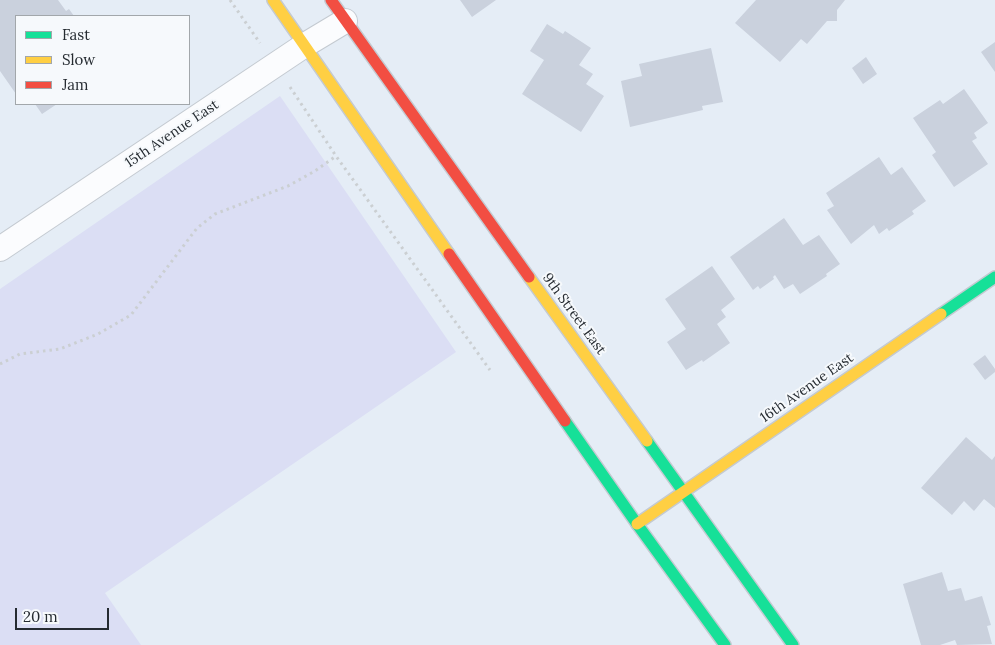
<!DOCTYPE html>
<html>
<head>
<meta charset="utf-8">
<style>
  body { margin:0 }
  #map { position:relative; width:995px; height:645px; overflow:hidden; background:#e5edf6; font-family:Lora,serif }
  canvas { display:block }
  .legend { position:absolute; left:15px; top:15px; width:175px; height:90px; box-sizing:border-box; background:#f6f9fc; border:1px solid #a2a7ab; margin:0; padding:6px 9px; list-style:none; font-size:15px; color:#252b31 }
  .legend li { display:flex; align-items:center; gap:10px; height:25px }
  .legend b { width:25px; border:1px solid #a2a7ab }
  .scale { position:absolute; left:15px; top:608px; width:94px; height:22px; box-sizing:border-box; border:2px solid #252b31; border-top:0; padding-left:6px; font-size:15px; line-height:18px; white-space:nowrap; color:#252b31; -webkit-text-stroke:4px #f6f9fc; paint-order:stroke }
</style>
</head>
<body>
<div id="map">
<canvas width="995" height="645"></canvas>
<ul class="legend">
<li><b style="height:6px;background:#16e098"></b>Fast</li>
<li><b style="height:6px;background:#ffcf43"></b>Slow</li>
<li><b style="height:6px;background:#f24e42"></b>Jam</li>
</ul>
<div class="scale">20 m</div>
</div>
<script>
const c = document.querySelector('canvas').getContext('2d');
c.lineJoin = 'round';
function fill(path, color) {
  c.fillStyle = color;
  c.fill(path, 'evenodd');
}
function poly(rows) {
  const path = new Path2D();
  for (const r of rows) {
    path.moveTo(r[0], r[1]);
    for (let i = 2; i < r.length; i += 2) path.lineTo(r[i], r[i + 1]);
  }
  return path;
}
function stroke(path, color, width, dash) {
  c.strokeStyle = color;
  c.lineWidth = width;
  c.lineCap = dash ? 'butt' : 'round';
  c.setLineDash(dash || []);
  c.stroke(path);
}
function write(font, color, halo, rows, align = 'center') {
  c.font = font + ' Lora,serif';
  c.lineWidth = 4;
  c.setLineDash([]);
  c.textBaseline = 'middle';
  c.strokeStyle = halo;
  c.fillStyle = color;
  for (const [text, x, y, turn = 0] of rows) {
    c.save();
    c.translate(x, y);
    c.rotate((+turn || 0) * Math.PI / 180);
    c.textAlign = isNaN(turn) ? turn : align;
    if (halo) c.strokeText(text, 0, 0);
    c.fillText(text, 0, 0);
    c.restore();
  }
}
const green = poly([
  [280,96,456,352,105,593,141,645,0,645,0,289]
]);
const building = poly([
  [0,0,58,0,66,11,69,9,74,16,16,16,16,94,0,71],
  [460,0,496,0,472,17],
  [756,0,845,0,837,10,837,21,827,21,807,44,801,39,780,62,735,23],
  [547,24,563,34,565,31,591,48,579,65,593,74,586,84,604,96,581,132,522,94,544,60,530,51],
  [995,42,995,72,981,52],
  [711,48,723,102,702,106,703,110,630,127,621,81,642,76,639,64],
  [866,57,877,74,863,84,852,68],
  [964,89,988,123,974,133,977,138,972,141,988,164,954,187,932,155,936,152,913,118,940,100,943,104],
  [35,104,57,104,42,114],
  [879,157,891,175,902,167,926,201,912,211,914,214,889,231,887,228,879,234,874,225,851,244,827,210,834,206,826,193],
  [784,218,803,245,819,235,840,264,826,274,827,276,800,294,793,284,784,289,775,275,773,277,774,279,760,289,758,286,753,290,730,257],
  [712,266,735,299,721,310,726,317,717,324,730,343,703,362,702,360,686,370,667,342,686,329,665,299],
  [985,355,995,369,995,372,985,380,973,364],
  [966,437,992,460,995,456,995,508,984,499,974,511,964,501,952,515,921,488],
  [942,572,948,591,961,588,965,601,982,596,991,625,987,626,992,644,957,645,955,640,940,645,921,645,903,584]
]);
const path = poly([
  [230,0,260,43],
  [290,87,336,156,490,370],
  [0,364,20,354,60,349,98,334,131,315,197,228,215,214,288,186,315,171,336,156]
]);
const street = poly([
  [0,249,305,45,345,21]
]);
const fast = poly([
  [941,314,995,277],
  [565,421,637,524,725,645],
  [647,441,793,645]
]);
const slow = poly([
  [273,0,449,254],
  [529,277,647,441],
  [637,524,941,314]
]);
const jam = poly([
  [331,0,529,277],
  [449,254,565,421]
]);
const streetNames = [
  ["15th Avenue East",172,134,-34],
  ["9th Street East",574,314,54],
  ["16th Avenue East",807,388,-35]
];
fill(green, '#dbdef4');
fill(building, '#cad1dd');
stroke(street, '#c4cad1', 26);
stroke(fast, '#c4cad1', 14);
stroke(slow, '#c4cad1', 14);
stroke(jam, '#c4cad1', 14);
stroke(path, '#cbcfd2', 3, [2.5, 4]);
stroke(street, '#fbfcfe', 24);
stroke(fast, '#16e098', 11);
stroke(slow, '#ffcf43', 11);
stroke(jam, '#f24e42', 11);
write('14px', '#252b31', '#f6f9fc', streetNames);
</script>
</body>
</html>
